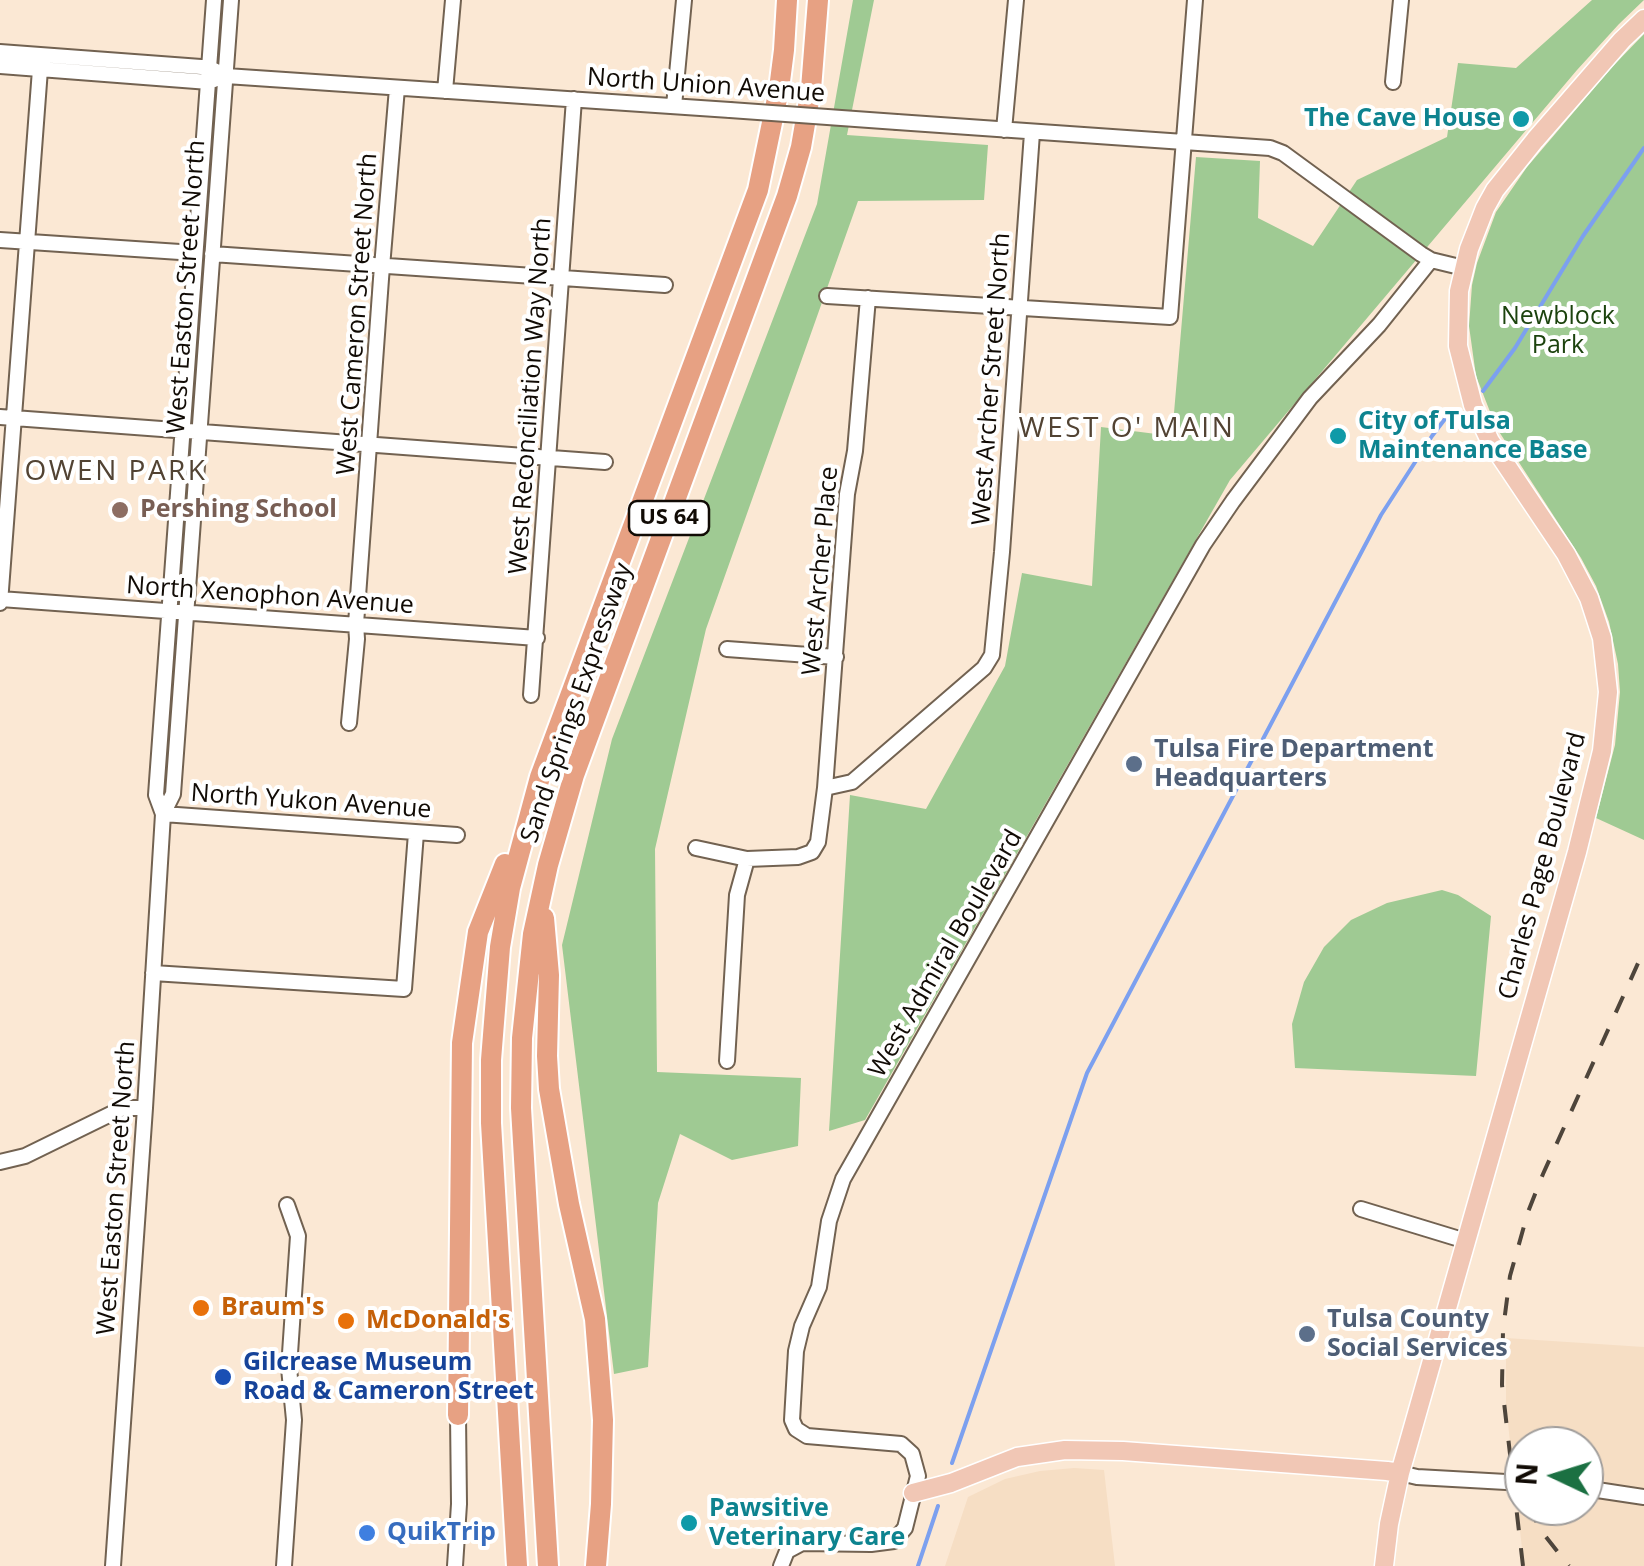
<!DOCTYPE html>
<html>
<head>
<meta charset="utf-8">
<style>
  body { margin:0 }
  #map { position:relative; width:1644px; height:1566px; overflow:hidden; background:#fbe8d4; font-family:"Open Sans",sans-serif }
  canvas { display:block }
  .north { position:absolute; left:1504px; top:1426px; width:100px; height:100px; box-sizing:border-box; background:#fff; border:2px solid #a09d9b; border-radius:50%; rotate:274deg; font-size:28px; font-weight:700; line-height:40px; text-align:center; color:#110b05 }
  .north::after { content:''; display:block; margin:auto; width:35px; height:45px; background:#1b7042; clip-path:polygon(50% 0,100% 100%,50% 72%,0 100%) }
</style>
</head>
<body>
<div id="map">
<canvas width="1644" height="1566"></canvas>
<div class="north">N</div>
</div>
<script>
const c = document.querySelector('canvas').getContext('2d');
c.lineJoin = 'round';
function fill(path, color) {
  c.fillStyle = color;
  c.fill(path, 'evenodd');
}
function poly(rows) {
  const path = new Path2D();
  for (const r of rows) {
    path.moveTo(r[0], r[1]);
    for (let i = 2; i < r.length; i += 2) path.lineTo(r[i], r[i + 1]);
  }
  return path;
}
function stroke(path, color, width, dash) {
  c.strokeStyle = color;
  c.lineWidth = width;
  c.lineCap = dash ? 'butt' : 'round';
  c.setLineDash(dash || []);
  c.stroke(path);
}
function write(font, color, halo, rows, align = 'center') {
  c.font = font + ' "Open Sans",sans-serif';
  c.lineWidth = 8;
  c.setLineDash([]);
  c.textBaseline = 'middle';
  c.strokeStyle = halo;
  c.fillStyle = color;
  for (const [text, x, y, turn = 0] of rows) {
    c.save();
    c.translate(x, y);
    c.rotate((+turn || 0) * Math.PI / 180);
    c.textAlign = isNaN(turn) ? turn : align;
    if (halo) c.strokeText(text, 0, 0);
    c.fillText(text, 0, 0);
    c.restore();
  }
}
const built = poly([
  [1506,1338,1644,1347,1644,1566,1524,1566,1506,1406],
  [1524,1446,1584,1446,1584,1506,1524,1506],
  [1074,1468,1104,1470,1115,1566,945,1566,968,1497,1005,1479,1040,1471]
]);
const green = poly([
  [853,0,874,0,847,135,988,145,984,200,858,201,706,629,655,849,657,1072,801,1078,798,1146,732,1160,680,1134,658,1203,648,1367,614,1374,562,945,612,739,817,204],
  [1592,0,1644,0,1619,24,1577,70,1230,480,865,1120,829,1131,850,795,926,809,1005,666,1022,573,1092,586,1101,427,1172,436,1196,157,1260,161,1258,218,1313,246,1357,180,1447,137,1458,63,1516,68],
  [1644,34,1644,840,1596,818,1615,745,1620,692,1618,664,1609,622,1596,586,1581,558,1496,427,1476,376,1469,326,1472,285,1477,263,1496,212,1527,167,1613,66],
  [1442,890,1458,895,1491,916,1476,1076,1295,1068,1292,1024,1304,982,1324,947,1351,920,1387,903]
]);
const stream = poly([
  [1483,391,1515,348,1583,236,1644,148],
  [952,1463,1087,1073,1381,515,1432,436,1451,411],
  [918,1566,938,1506]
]);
const minor = poly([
  [0,52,201,67,210,68,226,76,730,110],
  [0,66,209,82,216,79],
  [1393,82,1401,0],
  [445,91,453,0],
  [674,106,684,0],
  [897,122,1270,148,1283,153,1421,254,1431,260,1464,268],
  [1004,130,1016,0],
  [0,240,195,253],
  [212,254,665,285],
  [827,296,1170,317,1195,0],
  [0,417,605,462],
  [0,599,537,638],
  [0,603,41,56],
  [727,649,836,657],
  [531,695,574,99],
  [349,723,357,639,356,624,381,279,397,88],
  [825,788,852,782,984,668,992,655,1002,552,1032,133],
  [163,814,156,795,214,0],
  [163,814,457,835],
  [696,848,747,859,798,857,812,852,818,842,825,788,847,494,855,451,868,298],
  [153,973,404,989,416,833],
  [727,1061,737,895,747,859],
  [0,1162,25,1156,123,1108,145,1108],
  [1361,1209,1466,1241],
  [1400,1473,1417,1477,1524,1483],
  [1584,1488,1644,1497],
  [113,1566,145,1108,163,814,173,794,231,0],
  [284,1566,294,1420,289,1368,298,1236,287,1205],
  [455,1566,459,1504,458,1415],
  [781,1566,787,1551,802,1543,871,1544,894,1541,905,1528,918,1476,912,1454,901,1444,807,1436,796,1429,792,1420,796,1351,802,1326,819,1287,829,1221,843,1179,1203,545,1233,501,1310,398,1379,325,1431,260]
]);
const major = poly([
  [913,1493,951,1483,1017,1457,1065,1450,1123,1451,1387,1471,1400,1473],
  [1384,1566,1389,1524,1400,1473,1577,852,1602,751,1608,692,1602,638,1589,598,1566,554,1490,441,1473,405,1458,346,1459,291,1469,249,1485,208,1495,190,1535,140,1622,40,1644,19]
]);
const highway = poly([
  [544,918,549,975,547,1056,549,1089,569,1204,595,1319,603,1420,601,1504,596,1566],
  [458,1415,462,1043,478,932,505,864],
  [517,1566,491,1123,491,1060,500,947,510,888,540,777,758,190,779,89,784,50,787,0],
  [548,1566,521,1108,522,1038,533,934,548,865,574,775,787,196,801,147,811,89,818,0]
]);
const rail = poly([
  [1528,1506,1542,1532,1569,1566],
  [1523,1566,1502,1385,1503,1330,1510,1276,1528,1212,1543,1174,1644,950]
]);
const minorBridge = poly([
  [730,110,897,122]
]);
const markers = [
  [1521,119,10,"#0f9aa8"],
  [1338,436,10,"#0f9aa8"],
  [120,510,10,"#8d6e63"],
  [1134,764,10,"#5c6f8a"],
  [201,1308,10,"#e8710a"],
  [346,1321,10,"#e8710a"],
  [1307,1334,10,"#5c6f8a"],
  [223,1377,10,"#1a4fb4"],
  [689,1523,10,"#0f9aa8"],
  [367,1533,10,"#3f7fe0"]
];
const shields = [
  [669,518,80]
];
const shieldNames = [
  ["US 64",669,518]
];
const streetNames = [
  ["North Union Avenue",706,86,4],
  ["West Easton Street North",187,287,-86],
  ["West Cameron Street North",358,314,-86],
  ["West Archer Street North",992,379,-86],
  ["West Reconciliation Way North",531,396,-86],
  ["West Archer Place",821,571,-85],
  ["North Xenophon Avenue",270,596,4],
  ["Sand Springs Expressway",577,703,-71],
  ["North Yukon Avenue",311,802,4],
  ["Charles Page Boulevard",1543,866,-75],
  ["West Admiral Boulevard",946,954,-60],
  ["West Easton Street North",117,1188,-86]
];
const cultureNames = [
  ["The Cave House",1501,119,"right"],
  ["City of Tulsa",1358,422],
  ["Maintenance Base",1358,451],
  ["Pawsitive",709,1509],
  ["Veterinary Care",709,1538]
];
const parkNames = [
  ["Newblock",1558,317],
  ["Park",1558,346]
];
const educationNames = [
  ["Pershing School",140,510]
];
const serviceNames = [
  ["Tulsa Fire Department",1154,750],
  ["Headquarters",1154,779],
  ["Tulsa County",1327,1320],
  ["Social Services",1327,1349]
];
const foodNames = [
  ["Braum's",221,1308],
  ["McDonald's",366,1321]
];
const transitNames = [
  ["Gilcrease Museum",243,1363],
  ["Road & Cameron Street",243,1392]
];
const shopNames = [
  ["QuikTrip",387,1533]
];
const neighbourhoodNames = [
  ["WEST O' MAIN",1127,429],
  ["OWEN PARK",116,472]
];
fill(built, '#f6dec4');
fill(green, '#9fca93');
stroke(stream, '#7ca0ef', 4);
stroke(minor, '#726251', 18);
stroke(major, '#fff', 21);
stroke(highway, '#fff', 24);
stroke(minor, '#fff', 14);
stroke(major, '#f1c7b5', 18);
stroke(highway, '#e7a183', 20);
stroke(rail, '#4e453b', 4, [18, 18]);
stroke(minorBridge, '#726251', 18, []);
stroke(minorBridge, '#fff', 14);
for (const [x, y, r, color] of markers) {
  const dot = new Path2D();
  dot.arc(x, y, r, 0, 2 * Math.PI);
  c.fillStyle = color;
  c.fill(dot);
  stroke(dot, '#fff', 4);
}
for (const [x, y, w] of shields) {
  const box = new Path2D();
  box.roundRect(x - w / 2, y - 17, w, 34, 8);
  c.fillStyle = '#fff';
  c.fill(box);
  stroke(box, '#110b05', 2.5);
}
write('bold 22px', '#110b05', null, shieldNames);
write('25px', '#110b05', '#fff', streetNames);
write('bold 25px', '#0d838f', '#fff', cultureNames, 'left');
write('25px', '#1c430e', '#fff', parkNames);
write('bold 25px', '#785e54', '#fff', educationNames, 'left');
write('bold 25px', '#4e5e75', '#fff', serviceNames, 'left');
write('bold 25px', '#c56008', '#fff', foodNames, 'left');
write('bold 25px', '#164399', '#fff', transitNames, 'left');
write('bold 25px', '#366cbe', '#fff', shopNames, 'left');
c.letterSpacing = '2.5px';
write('28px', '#524333', '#fff', neighbourhoodNames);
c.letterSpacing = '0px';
</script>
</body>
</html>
